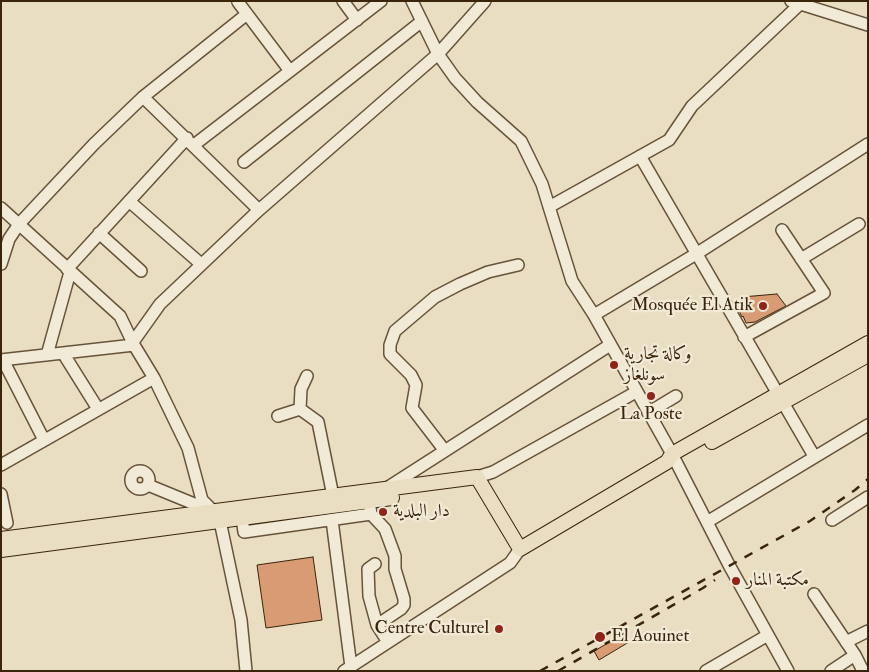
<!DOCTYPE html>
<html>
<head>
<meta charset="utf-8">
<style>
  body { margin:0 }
  #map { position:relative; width:869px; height:672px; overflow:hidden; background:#e9dec2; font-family:"IM FELL Double Pica",serif }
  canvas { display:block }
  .frame { position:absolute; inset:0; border:2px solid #3a250b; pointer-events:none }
</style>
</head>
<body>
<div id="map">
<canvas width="869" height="672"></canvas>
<div class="frame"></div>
</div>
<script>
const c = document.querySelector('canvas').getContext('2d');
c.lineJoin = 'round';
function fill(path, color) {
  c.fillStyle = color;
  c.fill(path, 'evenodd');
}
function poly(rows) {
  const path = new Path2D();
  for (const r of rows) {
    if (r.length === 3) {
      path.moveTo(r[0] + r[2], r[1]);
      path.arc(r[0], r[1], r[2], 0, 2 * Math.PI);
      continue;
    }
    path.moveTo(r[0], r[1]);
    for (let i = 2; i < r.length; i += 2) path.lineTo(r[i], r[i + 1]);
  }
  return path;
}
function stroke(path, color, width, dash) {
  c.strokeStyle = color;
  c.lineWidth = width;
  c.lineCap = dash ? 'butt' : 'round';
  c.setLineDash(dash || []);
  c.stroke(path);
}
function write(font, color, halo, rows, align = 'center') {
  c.font = font + ' "IM FELL Double Pica",Amiri,serif';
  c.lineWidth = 4.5;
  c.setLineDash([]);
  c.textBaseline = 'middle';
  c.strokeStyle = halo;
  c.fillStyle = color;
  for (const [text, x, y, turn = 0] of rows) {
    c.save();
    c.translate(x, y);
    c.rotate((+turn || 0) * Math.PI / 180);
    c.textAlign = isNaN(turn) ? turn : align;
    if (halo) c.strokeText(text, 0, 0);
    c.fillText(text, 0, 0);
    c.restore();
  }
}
const building = poly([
  [777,294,786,306,755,322,746,323,743,316,742,317,740,313,739,303,742,303,742,297,777,294],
  [313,557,322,620,266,628,257,565,313,557],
  [624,634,629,642,599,660,594,651,624,634]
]);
const minor = poly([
  [239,1,238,2,290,71],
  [343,1,357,20],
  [412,1,438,54,455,78,477,102,521,141,542,184,572,281,594,315,672,454,729,565,788,671],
  [791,1,868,25],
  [143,97,259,210],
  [194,145,381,1],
  [640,156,814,456],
  [244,162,422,21],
  [129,201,201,264],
  [549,207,669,140,692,106,799,5],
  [1,208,120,316,134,345,154,378,188,448,202,500,213,511,220,521,241,620,246,671],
  [99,233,141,271],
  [801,259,859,224],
  [1,264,9,239,19,224,94,144,143,97,247,14],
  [67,269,187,138],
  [594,315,696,254,868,144],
  [744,337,824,293,782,230],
  [133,342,160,304,259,210,438,54,485,1],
  [63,353,98,409],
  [47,355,70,272],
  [1,360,134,345],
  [3,360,44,440],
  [300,409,301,389,307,376],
  [648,413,676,396],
  [278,416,300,409,318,422,333,496],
  [445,451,412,408,416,385,411,375,390,354,390,345,395,331,435,297,460,284,488,272,518,265],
  [1,465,154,378],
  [140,480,9],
  [477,477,493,472,636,392],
  [148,485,209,510],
  [387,488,610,345],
  [1,494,7,523],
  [371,514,385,529,395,556,395,569,404,599,404,605,401,609,377,625],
  [242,518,244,532,371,514,369,501],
  [332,520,351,667],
  [832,520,868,497],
  [707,522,868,425],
  [375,564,368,569,369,596,377,625,388,642],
  [814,594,855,655,863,671],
  [846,642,868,631],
  [344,671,510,563,520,549],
  [706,671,768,635],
  [831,671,855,655]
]);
const major = poly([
  [712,442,868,355],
  [1,539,477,477,520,549,667,462,672,454,868,343],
  [1,550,392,498]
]);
const rail = poly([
  [540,671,810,521,855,490,868,479],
  [558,671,703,588,715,580]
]);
const markers = [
  [763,306,5,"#8f2418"],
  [614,365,5,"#8f2418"],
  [651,396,5,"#8f2418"],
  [383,512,5,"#8f2418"],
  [736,581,5,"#8f2418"],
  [499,629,5,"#8f2418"],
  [600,637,6,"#8f2418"]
];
const poiNames = [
  ["Mosquée El Atik",753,306,"right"],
  ["وكالة تجارية",624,355],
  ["سونلغاز",624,376],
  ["La Poste",651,415,"center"],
  ["دار البلدية",393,512],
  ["مكتبة المنار",746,581],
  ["Centre Culturel",489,629,"right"],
  ["El Aouinet",611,637]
];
fill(building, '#d89b73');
stroke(building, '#3a250b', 1);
stroke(minor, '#665339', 14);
stroke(major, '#3a250b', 16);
stroke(minor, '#f1ead7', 11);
stroke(major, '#e9dec2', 14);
stroke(rail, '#3a250b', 2.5, [9, 9]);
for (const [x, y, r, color] of markers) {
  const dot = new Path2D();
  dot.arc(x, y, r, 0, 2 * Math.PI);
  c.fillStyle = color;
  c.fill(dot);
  stroke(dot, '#f1ead7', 2);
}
write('18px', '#3a250b', '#f1ead7', poiNames, 'left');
</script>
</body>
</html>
